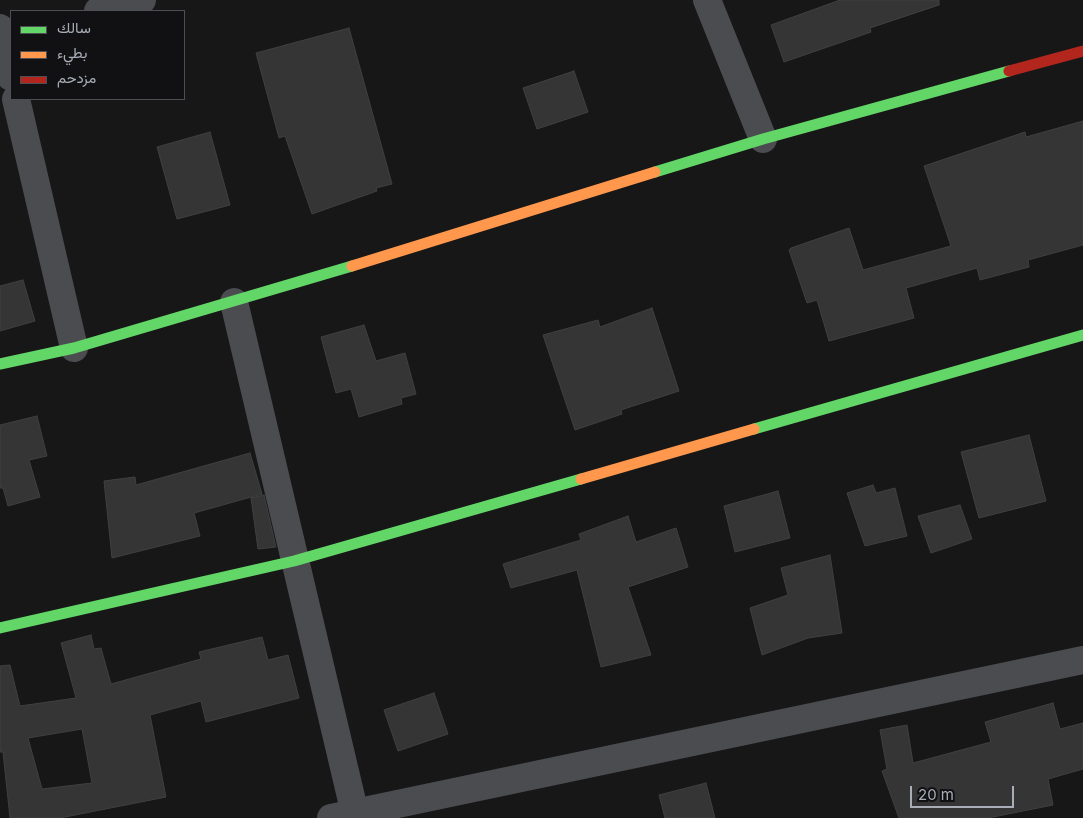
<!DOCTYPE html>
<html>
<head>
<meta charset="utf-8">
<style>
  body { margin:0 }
  #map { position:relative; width:1083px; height:818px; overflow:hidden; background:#171717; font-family:Inter,Vazirmatn,sans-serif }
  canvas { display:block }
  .legend { position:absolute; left:10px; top:10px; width:175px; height:90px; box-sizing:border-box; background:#111113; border:1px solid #4d4f55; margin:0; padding:6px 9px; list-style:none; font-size:15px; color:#a8adb8 }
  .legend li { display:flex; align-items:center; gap:10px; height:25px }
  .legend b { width:25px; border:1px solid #4d4f55 }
  .scale { position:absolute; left:910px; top:786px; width:104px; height:22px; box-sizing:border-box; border:2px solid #a8adb8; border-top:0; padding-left:6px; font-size:15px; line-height:18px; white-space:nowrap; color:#a8adb8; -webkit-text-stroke:4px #111113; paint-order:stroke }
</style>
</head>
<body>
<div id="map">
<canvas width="1083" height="818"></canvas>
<ul class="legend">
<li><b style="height:6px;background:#63d668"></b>سالك</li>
<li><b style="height:6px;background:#ff974d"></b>بطيء</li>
<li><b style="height:6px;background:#b3261e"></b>مزدحم</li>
</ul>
<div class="scale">20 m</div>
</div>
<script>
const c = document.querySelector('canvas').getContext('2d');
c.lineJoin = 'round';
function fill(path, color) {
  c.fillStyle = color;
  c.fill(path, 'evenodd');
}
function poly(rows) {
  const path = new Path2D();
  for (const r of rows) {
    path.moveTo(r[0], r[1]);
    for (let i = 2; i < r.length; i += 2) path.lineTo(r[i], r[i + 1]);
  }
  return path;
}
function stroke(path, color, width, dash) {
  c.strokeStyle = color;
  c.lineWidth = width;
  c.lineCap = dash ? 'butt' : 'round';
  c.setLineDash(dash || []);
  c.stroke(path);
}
const building = poly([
  [840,0,939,0,939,5,870,28,871,32,784,62,771,25,840,0],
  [349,28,392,184,376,188,377,191,312,214,285,136,279,138,256,53,349,28],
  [574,71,588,112,537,129,523,88,574,71],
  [1083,121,1083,245,1028,260,1029,267,980,280,977,268,906,288,914,318,829,341,817,300,807,303,789,250,791,248,849,228,863,270,951,246,924,166,1025,132,1026,137,1083,121],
  [210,132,230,205,177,219,157,147,210,132],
  [23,280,35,321,0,331,0,286,23,280],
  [652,308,679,391,621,410,622,414,575,430,543,335,598,320,600,327,652,308],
  [364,325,376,361,405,353,416,394,401,398,402,404,359,417,351,389,336,393,321,337,364,325],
  [37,416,47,456,29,460,40,497,8,506,3,488,0,488,0,425,37,416],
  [1029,435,1046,501,979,518,961,452,1029,435],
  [250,453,262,494,194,513,200,536,112,558,104,481,135,477,136,485,250,453],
  [873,485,876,493,895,488,907,536,865,546,847,493,873,485],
  [778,491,790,538,735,552,724,506,778,491],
  [264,495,276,547,258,549,251,498,264,495],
  [960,505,972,539,931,553,918,516,960,505],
  [628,516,636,542,676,528,688,567,628,587,651,655,601,667,577,570,511,588,503,564,581,540,579,534,628,516],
  [830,555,842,633,808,638,762,655,750,608,788,595,781,568,830,555],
  [91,635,94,649,101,648,111,684,201,659,199,652,262,637,268,660,288,655,299,698,206,722,201,701,150,715,166,797,60,818,10,818,3,752,0,752,0,666,10,665,20,706,76,698,61,643,91,635],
  [82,729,92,783,42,789,28,738,82,729],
  [434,693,448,734,398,751,384,710,434,693],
  [1053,703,1060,729,1083,723,1083,769,1048,779,1053,805,988,818,899,818,882,771,887,769,880,730,907,725,913,763,991,742,985,722,1053,703],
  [706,783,715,818,665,818,659,795,706,783]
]);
const street = poly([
  [707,0,763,139],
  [98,11,142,0],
  [0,28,11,77],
  [16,99,74,348],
  [234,302,356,818],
  [331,818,1083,660]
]);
const fast = poly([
  [655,172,763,139,1009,71],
  [0,364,74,348,352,266],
  [754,429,1083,335],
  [0,628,294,561,581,479]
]);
const slow = poly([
  [352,266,655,172],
  [581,479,754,429]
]);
const jam = poly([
  [1009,71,1083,51]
]);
fill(building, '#353536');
stroke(building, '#3f4043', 1);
stroke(street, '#4b4c50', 28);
stroke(fast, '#63d668', 11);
stroke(slow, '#ff974d', 11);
stroke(jam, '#b3261e', 11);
</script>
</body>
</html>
